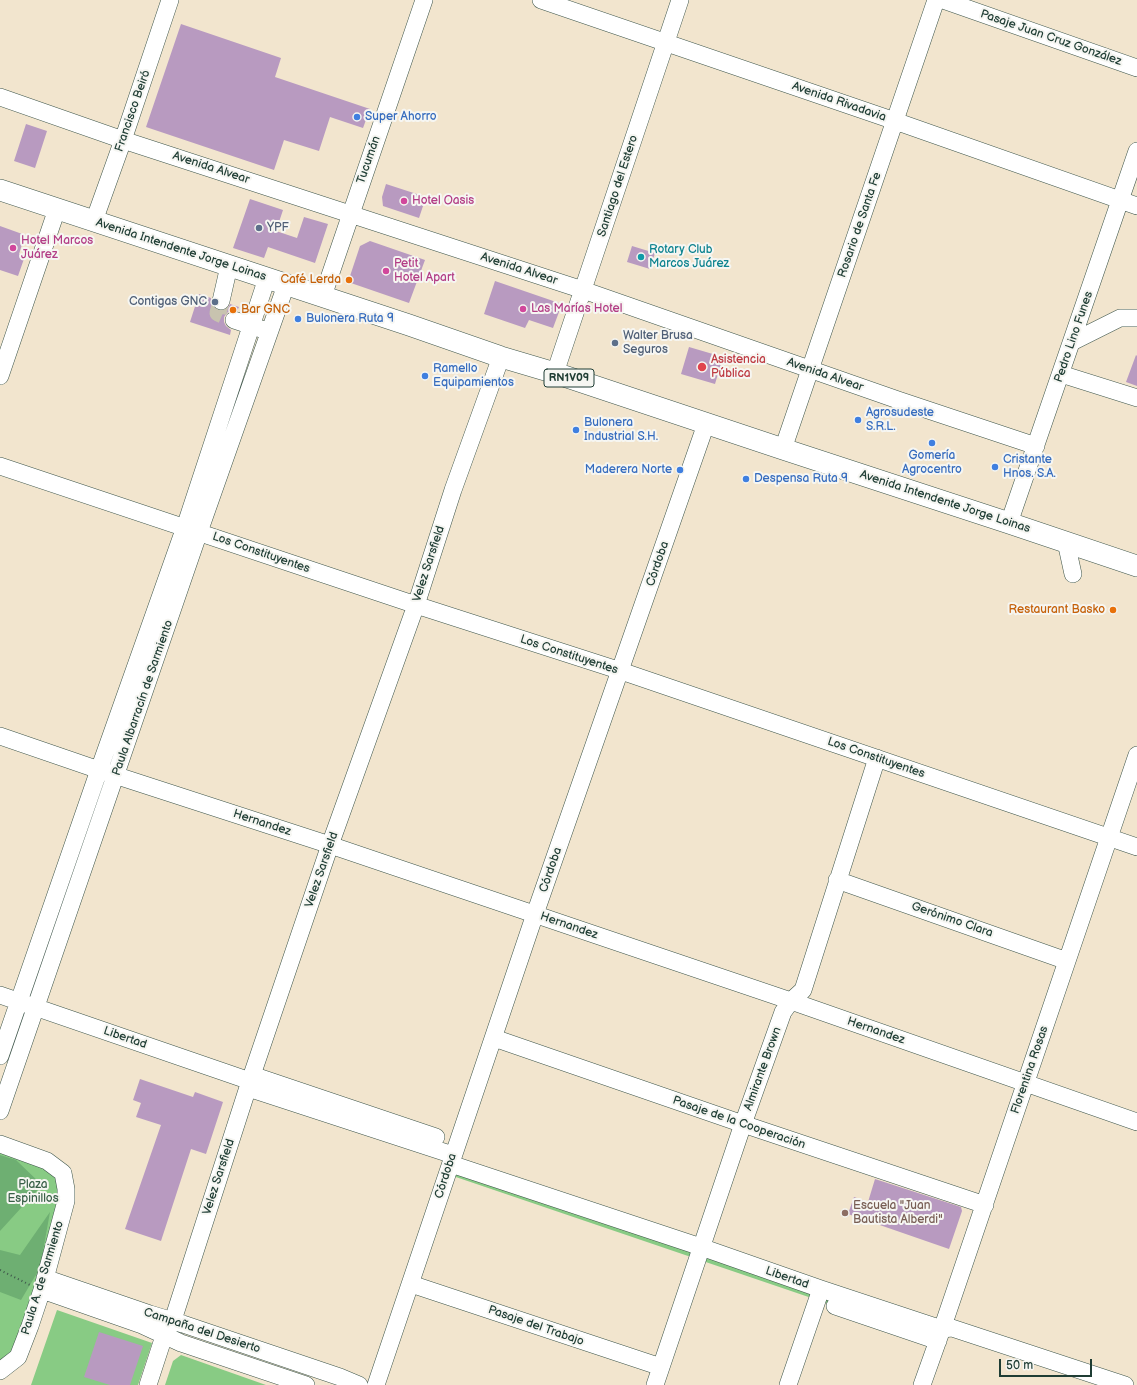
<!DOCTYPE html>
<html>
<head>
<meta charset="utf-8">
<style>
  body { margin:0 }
  #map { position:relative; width:1137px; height:1385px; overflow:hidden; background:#f2e5ce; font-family:"Balsamiq Sans",sans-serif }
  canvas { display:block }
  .scale { position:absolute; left:999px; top:1359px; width:93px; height:18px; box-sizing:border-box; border:2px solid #1f3d34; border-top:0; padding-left:5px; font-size:12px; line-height:14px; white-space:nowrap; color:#1f3d34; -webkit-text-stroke:3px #f6f6f2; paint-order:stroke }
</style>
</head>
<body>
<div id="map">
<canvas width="1137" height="1385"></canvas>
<div class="scale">50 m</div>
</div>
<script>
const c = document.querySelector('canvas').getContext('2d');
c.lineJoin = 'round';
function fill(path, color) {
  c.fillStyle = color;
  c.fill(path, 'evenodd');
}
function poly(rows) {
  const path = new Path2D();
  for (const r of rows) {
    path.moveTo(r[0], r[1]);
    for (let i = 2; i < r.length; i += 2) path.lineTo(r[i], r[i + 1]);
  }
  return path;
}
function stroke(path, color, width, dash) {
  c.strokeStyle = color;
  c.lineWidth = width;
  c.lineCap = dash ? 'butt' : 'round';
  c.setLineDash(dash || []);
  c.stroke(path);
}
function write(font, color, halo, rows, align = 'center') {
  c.font = font + ' "Balsamiq Sans",sans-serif';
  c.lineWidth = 4;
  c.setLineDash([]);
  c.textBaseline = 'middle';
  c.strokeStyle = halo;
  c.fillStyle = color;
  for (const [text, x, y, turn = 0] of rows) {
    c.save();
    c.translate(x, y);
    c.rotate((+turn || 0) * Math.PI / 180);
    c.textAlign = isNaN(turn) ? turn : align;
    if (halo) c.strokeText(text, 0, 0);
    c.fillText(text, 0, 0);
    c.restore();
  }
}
const green = poly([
  [0,1144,47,1161,66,1189,30,1326,0,1371],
  [451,1164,701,1247,938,1341,447,1174],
  [57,1310,152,1343,138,1385,31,1385],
  [181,1355,266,1385,165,1385,173,1361]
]);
const forest = poly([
  [0,1155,16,1160,42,1185,0,1231],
  [50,1212,40,1268,21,1300,0,1292,0,1250,20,1255]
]);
const building = poly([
  [181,24,281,58,275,77,370,109,363,128,330,117,319,151,284,140,274,170,146,127],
  [26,124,47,131,35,168,14,161],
  [386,184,426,197,419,218,383,206,382,197],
  [250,199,283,210,276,231,297,238,304,217,328,224,315,263,268,247,264,258,233,248],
  [0,226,25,235,19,254,25,256,18,276,0,270],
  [370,241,425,260,409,303,348,282,360,246],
  [632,246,655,253,650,269,627,262],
  [495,281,562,304,553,328,529,320,525,328,484,314],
  [199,294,211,298,212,304,215,309,218,311,224,310,228,308,230,304,239,307,237,311,232,310,228,312,224,317,224,322,226,326,231,330,230,335,190,322],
  [689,347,723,357,715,384,681,374],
  [1136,355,1137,356,1137,386,1126,382],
  [140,1079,193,1097,195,1092,223,1102,206,1154,191,1149,161,1241,125,1229,161,1125,136,1117,141,1103,133,1100],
  [875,1179,961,1207,962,1211,949,1249,848,1214,854,1197,868,1202],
  [99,1332,143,1346,130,1385,110,1385,84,1377]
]);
const minorTunnel = poly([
  [221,301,218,313,234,320]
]);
const path = poly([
  [0,1270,30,1285]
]);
const minor = poly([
  [541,0,895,121,1137,206],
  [943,0,1137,68],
  [0,97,123,140,583,290,898,400,1036,446],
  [94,221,123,140,170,0],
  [323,296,424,0],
  [221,301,229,266],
  [234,320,261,329],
  [1072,342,1120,318,1137,318],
  [555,373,680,0],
  [1061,374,1137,398],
  [0,376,57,209],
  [783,449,936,0],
  [0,466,416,605,621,671,1137,847],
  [1009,523,1137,151],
  [1066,542,1073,574],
  [0,736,99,770,330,845,791,1001,1137,1122],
  [837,880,1067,961],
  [0,995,250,1081],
  [494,1038,743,1124,985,1205],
  [0,1056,99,770,185,527,267,278],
  [252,1075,436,1137],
  [248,1088,453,1155],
  [0,1111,199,532,286,285],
  [0,1144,47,1161,63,1173,66,1189,66,1201,42,1290,30,1326,18,1357,0,1371],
  [451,1164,701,1247,821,1289,942,1329,952,1328,1125,1385],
  [45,1278,150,1314,183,1324,340,1377,359,1385],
  [411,1284,661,1367],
  [42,1290,142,1325,181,1343,306,1385],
  [835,1306,938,1341],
  [148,1385,164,1336,173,1320,250,1081,330,845,416,605,453,490,501,357],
  [376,1385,535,914,706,424],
  [655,1385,743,1124,783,1012,791,1001,803,990,877,758],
  [788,1385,821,1289],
  [922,1385,942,1329,1137,755]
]);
const major = poly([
  [0,190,409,325,501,357,555,373,783,449,1009,523,1137,566]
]);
const markers = [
  [357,117,4,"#3f7fe0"],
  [404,201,4,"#d1479c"],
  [259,228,4,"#5c6f8a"],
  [13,248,4,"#d1479c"],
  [641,257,4,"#0f9aa8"],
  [386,271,4,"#d1479c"],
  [349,280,4,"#e8710a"],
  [215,302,4,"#5c6f8a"],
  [523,309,4,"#d1479c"],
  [233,310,4,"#e8710a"],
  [298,319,4,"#3f7fe0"],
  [615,343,4,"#5c6f8a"],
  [702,367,5,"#e0444e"],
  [425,376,4,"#3f7fe0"],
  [858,420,4,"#3f7fe0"],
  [576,430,4,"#3f7fe0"],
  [932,443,4,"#3f7fe0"],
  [995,467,4,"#3f7fe0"],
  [680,470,4,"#3f7fe0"],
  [746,479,4,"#3f7fe0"],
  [1113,610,4,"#e8710a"],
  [845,1213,4,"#8d6e63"]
];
const shields = [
  [569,378,50]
];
const shieldNames = [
  ["RN1V09",569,378]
];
const streetNames = [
  ["Pasaje Juan Cruz González",1051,38,19],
  ["Avenida Rivadavia",839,102,19],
  ["Francisco Beiró",133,111,-71],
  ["Tucumán",369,160,-71],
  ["Avenida Alvear",211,168,18],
  ["Santiago del Estero",618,186,-72],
  ["Rosario de Santa Fe",860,225,-71],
  ["Avenida Intendente Jorge Loinas",181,250,18],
  ["Avenida Alvear",519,269,18],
  ["Pedro Lino Funes",1074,337,-71],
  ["Avenida Alvear",825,375,19],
  ["Avenida Intendente Jorge Loinas",945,502,18],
  ["Los Constituyentes",261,553,19],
  ["Velez Sarsfield",429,564,-72],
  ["Córdoba",658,564,-71],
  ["Los Constituyentes",569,655,18],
  ["Paula Albarracín de Sarmiento",143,698,-71],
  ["Los Constituyentes",876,758,19],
  ["Hernandez",262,823,18],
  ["Velez Sarsfield",322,870,-71],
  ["Córdoba",551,870,-71],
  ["Gerónimo Clara",952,920,19],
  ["Hernandez",569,926,19],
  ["Hernandez",876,1031,19],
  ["Libertad",125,1038,19],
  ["Almirante Brown",763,1069,-70],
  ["Florentina Rosas",1030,1070,-71],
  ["Pasaje de la Cooperación",739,1123,19],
  ["Córdoba",446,1176,-72],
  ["Velez Sarsfield",219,1177,-72],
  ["Paula A. de Sarmiento",43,1278,-73],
  ["Libertad",787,1278,19],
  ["Pasaje del Trabajo",536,1326,19],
  ["Campaña del Desierto",202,1331,18]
];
const shopNames = [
  ["Super Ahorro",365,117],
  ["Bulonera Ruta 9",306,319],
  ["Ramello",433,369],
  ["Equipamientos",433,383],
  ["Agrosudeste",866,413],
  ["S.R.L.",866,427],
  ["Bulonera",584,423],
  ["Industrial S.H.",584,437],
  ["Gomería",932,456,"center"],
  ["Agrocentro",932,470,"center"],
  ["Cristante",1003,460],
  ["Hnos. S.A.",1003,474],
  ["Maderera Norte",672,470,"right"],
  ["Despensa Ruta 9",754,479]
];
const hotelNames = [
  ["Hotel Oasis",412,201],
  ["Hotel Marcos",21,241],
  ["Juárez",21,255],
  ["Petit",394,264],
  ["Hotel Apart",394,278],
  ["Las Marías Hotel",531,309]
];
const serviceNames = [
  ["YPF",267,228],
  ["Contigas GNC",207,302,"right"],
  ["Walter Brusa",623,336],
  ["Seguros",623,350]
];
const cultureNames = [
  ["Rotary Club",649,250],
  ["Marcos Juárez",649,264]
];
const foodNames = [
  ["Café Lerda",341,280],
  ["Bar GNC",241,310,"left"],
  ["Restaurant Basko",1105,610]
];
const healthNames = [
  ["Asistencia",711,360],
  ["Pública",711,374]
];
const parkNames = [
  ["Plaza",33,1185],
  ["Espinillos",33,1199]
];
const educationNames = [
  ["Escuela \"Juan",853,1206],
  ["Bautista Alberdi\"",853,1220]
];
fill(green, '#88cb84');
fill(forest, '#6eaf72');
fill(building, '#b89ac0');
stroke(minorTunnel, '#c8c3af', 17, [17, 8]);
stroke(minor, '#3f564b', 18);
stroke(major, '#3f564b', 22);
stroke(path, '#3f564b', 2, [1, 3]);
stroke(minor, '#fff', 17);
stroke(major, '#fff', 21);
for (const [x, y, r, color] of markers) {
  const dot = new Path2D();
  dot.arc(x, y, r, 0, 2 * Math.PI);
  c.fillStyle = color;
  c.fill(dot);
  stroke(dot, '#f6f6f2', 1.5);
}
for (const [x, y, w] of shields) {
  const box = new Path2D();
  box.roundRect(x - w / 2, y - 9, w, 18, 3);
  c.fillStyle = '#f6f6f2';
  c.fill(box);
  stroke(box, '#1f3d34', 1);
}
write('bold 11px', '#1f3d34', null, shieldNames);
write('12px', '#1f3d34', '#f6f6f2', streetNames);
write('12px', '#366cbe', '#f6f6f2', shopNames, 'left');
write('12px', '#b23c85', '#f6f6f2', hotelNames, 'left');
write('12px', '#4e5e75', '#f6f6f2', serviceNames, 'left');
write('12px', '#0d838f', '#f6f6f2', cultureNames, 'left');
write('12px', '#c56008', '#f6f6f2', foodNames, 'right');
write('12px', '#be3a42', '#f6f6f2', healthNames, 'left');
write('12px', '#396048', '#f6f6f2', parkNames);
write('12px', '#785e54', '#f6f6f2', educationNames, 'left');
</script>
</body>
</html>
